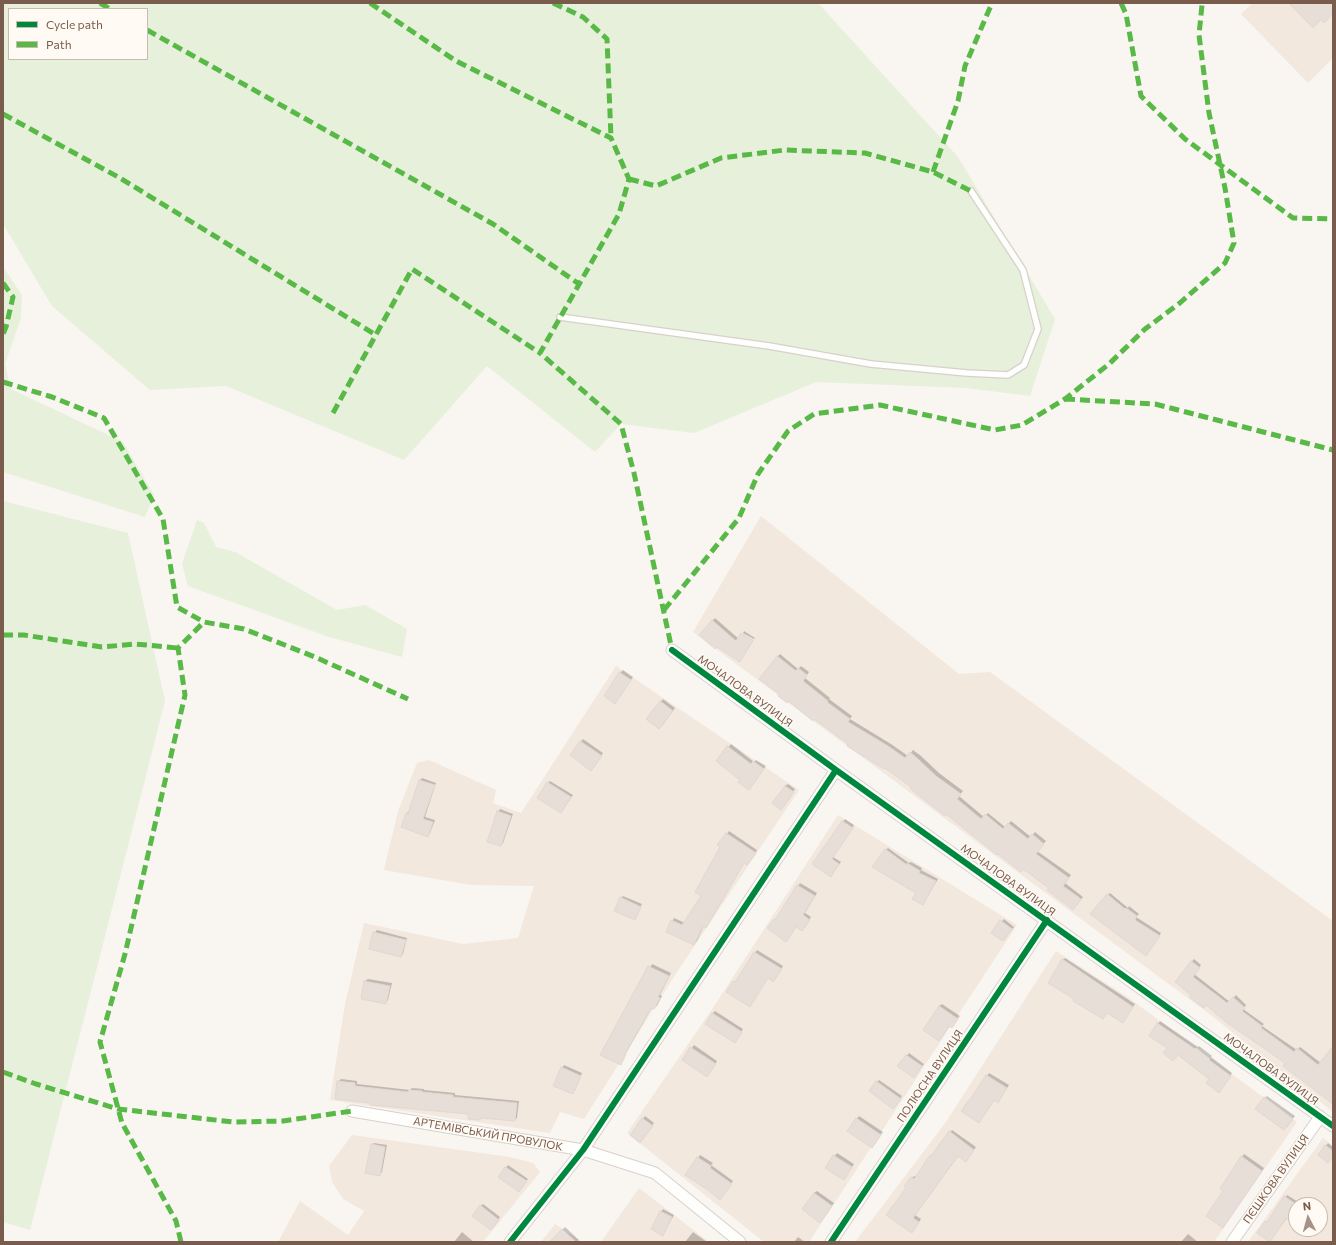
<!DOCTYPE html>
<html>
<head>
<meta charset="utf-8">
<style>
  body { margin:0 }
  #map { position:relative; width:1336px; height:1245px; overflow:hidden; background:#f9f5f0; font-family:Commissioner,sans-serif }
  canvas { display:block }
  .frame { position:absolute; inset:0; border:4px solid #7a5c4d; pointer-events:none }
  .legend { position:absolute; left:8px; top:8px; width:140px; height:52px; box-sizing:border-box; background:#fffaf3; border:1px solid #cabbb1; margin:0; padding:5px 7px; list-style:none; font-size:12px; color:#7a5c4d }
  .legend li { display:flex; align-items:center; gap:8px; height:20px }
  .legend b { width:20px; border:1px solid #cabbb1 }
  .north { position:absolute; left:1288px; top:1197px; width:40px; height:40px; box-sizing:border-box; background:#fffaf3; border:1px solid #cabbb1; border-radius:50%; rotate:354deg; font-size:11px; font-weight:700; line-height:16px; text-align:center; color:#7a5c4d }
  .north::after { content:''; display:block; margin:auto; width:14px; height:18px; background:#a69286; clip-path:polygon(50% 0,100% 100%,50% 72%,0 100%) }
</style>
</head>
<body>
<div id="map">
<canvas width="1336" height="1245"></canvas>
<div class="frame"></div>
<ul class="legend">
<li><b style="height:5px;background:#00873e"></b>Cycle path</li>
<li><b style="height:5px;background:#58b947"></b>Path</li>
</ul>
<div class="north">N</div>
</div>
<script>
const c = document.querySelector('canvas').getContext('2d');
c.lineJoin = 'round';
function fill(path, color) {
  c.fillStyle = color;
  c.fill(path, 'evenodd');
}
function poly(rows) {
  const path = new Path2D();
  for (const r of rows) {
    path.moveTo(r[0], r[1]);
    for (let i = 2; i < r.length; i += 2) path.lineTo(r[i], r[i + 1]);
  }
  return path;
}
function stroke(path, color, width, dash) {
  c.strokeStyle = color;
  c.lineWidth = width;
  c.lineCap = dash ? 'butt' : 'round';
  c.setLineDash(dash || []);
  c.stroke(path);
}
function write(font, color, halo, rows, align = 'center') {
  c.font = font + ' Commissioner,sans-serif';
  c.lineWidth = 3;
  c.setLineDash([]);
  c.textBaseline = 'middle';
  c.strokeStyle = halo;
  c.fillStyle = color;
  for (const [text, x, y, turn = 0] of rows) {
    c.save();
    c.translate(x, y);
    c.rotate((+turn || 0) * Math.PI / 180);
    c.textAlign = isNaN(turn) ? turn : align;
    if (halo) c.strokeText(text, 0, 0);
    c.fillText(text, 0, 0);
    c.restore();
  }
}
const residential = poly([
  [1253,3,1333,3,1333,58,1308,83,1241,14],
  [761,516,959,674,990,672,1333,921,1333,1112,1212,1016,693,632],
  [616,666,799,790,677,972,584,1119,560,1112,550,1133,330,1100,345,1004,364,923,463,944,518,938,534,886,471,885,384,870,398,811,417,763,429,760,496,790,493,803,521,813],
  [838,815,1017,925,809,1242,764,1242,627,1133,713,1008],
  [1056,951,1126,996,1297,1122,1214,1242,855,1242,946,1122],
  [352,1135,510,1157,533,1163,540,1172,483,1242,278,1242,300,1201,348,1235,364,1211,343,1199,332,1182,329,1166],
  [1323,1138,1333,1146,1333,1242,1248,1242],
  [1296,1205,1320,1205,1320,1229,1296,1229],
  [639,1188,709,1242,601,1242],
  [555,1224,582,1242,541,1242]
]);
const green = poly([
  [3,3,818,3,958,157,1055,319,1030,396,966,388,816,382,694,433,621,424,595,452,487,366,404,460,226,386,150,390,52,306,3,224],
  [9,9,147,9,147,59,9,59],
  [3,267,22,295,21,318,5,364,11,389,123,442,154,495,145,517,3,472],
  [3,501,128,533,165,701,30,1230,3,1222],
  [197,520,204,523,216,547,235,552,337,610,365,605,407,629,402,657,326,636,188,586,182,564]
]);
const shadow = poly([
  [715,618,739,639,742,634,753,641,742,658,712,621],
  [744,631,755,638,754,639,743,633],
  [780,654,798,669,801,666,809,672,805,678,830,698,829,699,852,716,850,719,891,744,908,756,913,750,921,756,939,773,963,791,959,796,984,817,988,813,1005,827,1011,821,1031,837,1035,832,1046,841,1037,851,1071,875,1065,883,1083,897,1076,906,946,813,885,767,850,744,780,693,777,657],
  [623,670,633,677,617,700,620,673],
  [663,699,675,708,662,726,647,719],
  [583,739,603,753,594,767,571,755],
  [731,744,754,762,756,760,766,766,751,786,717,761],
  [422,778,436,783,425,817,435,820,430,833,428,836,407,813,409,811,420,780],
  [550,781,573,795,561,812,548,783],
  [788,784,795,789,784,806,785,786],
  [500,809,513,814,503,843,501,845,498,812],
  [845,819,854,825,833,857,841,862,833,873,813,863],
  [729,831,757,850,749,862,744,863,708,924,706,926,704,925,697,941,694,944,667,931,674,918,685,923,702,895,727,834],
  [888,848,909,863,911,862,922,868,921,870,938,879,923,904,917,892,886,850],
  [800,883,817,893,805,913,811,917,804,928,796,926,788,938,774,920,777,918],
  [1110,893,1128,908,1129,906,1139,914,1136,917,1161,933,1146,955,1108,895],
  [623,896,642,904,634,919,621,898],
  [1004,919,1014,927,1005,938,992,932],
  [377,930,407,938,403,954,401,956,374,933],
  [757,950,783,966,776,978,768,977,750,1006,734,982,738,980],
  [1065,958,1135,1004,1123,1022,1108,1012,1103,1017,1063,960],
  [1194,959,1201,965,1194,974,1230,1002,1236,995,1246,1005,1243,1009,1264,1024,1262,1026,1297,1050,1300,1047,1321,1063,1333,1047,1333,1104,1286,1063,1176,982],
  [652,964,671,973,660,995,662,996,657,1006,654,1008,652,1007,620,1064,601,1055],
  [368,979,392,983,388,1000,386,1003,362,998,365,981],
  [942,1004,960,1016,954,1024,950,1025,941,1038,939,1006],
  [715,1011,743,1029,737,1039,712,1014],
  [1160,1021,1198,1047,1199,1046,1212,1056,1211,1057,1232,1073,1221,1089,1210,1078,1169,1048,1150,1036],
  [694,1045,717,1061,710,1073,683,1060],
  [909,1053,924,1064,916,1074,899,1066],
  [564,1065,582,1073,575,1090,573,1093,562,1068],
  [989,1073,1009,1085,1000,1099,995,1099,979,1122,972,1099],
  [341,1079,357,1081,357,1084,410,1090,412,1088,424,1089,424,1090,455,1093,455,1095,519,1101,517,1118,515,1120,482,1117,480,1119,470,1113,371,1102,338,1082],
  [879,1080,902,1096,896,1105,877,1082],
  [1267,1096,1295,1116,1287,1127,1265,1098],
  [645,1116,654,1123,642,1139,631,1134],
  [859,1116,883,1132,874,1145,848,1131],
  [952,1130,976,1147,968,1158,959,1155,915,1215,921,1219,914,1230,908,1187,912,1178,914,1176,916,1177,931,1156],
  [374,1143,387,1145,382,1172,379,1175,371,1145],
  [1328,1143,1333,1147,1333,1155,1326,1146],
  [837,1153,854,1164,846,1176,826,1168],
  [1244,1154,1264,1168,1225,1224,1224,1190,1221,1188],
  [700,1155,713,1163,711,1165,733,1181,722,1196,687,1175],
  [508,1165,528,1179,521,1188,499,1177],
  [817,1191,834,1203,823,1219,814,1193],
  [1287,1195,1300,1203,1299,1205,1296,1205,1296,1209,1287,1218,1270,1241,1266,1222,1269,1220],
  [483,1204,500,1217,493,1226,481,1206],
  [663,1209,674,1215,663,1234,661,1212],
  [565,1227,579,1240,577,1242,559,1242,555,1238],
  [462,1232,474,1242,454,1242],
  [693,1232,707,1242,685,1242],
  [1188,1234,1198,1242,1181,1242],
  [798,1237,805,1242,794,1242]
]);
const building = poly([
  [1289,3,1333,3,1333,14,1324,23,1321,20,1313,28,1289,3],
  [712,620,736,641,741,633,753,640,740,662,717,647,715,649,699,635,712,620],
  [777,656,796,671,798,668,807,675,803,681,828,701,827,702,850,719,848,722,888,746,905,758,910,752,918,759,936,776,961,794,957,799,981,819,985,814,1003,829,1008,823,1028,839,1032,834,1044,844,1036,854,1069,878,1063,886,1081,899,1073,910,1047,890,1049,888,1023,869,1021,872,998,854,997,855,946,814,945,816,932,806,910,788,911,787,885,768,884,769,847,746,848,744,814,719,813,721,788,701,787,703,778,696,779,694,759,679,777,656],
  [619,672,631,680,615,704,604,696,619,672],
  [660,701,673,711,659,729,646,719,660,701],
  [580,741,602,756,591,771,570,755,580,741],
  [727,746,751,764,753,761,764,769,749,790,738,782,740,780,716,761,727,746],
  [419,780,435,785,423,819,433,822,428,837,401,827,406,813,408,814,419,780],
  [547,782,571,797,561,813,537,798,547,782],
  [785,786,794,792,781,810,772,803,785,786],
  [497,811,511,816,501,846,487,842,497,811],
  [842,821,853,828,832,859,839,864,831,877,812,864,842,821],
  [726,833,756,853,747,865,744,863,706,928,703,926,694,945,666,932,671,920,682,925,701,896,695,892,720,847,717,845,726,833],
  [885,849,907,865,907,863,920,871,919,873,936,881,923,905,912,899,916,893,872,867,885,849],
  [797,885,815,896,803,915,810,920,802,931,796,927,786,942,767,928,774,919,775,920,797,885],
  [1107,894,1125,909,1126,908,1137,916,1135,920,1160,936,1146,956,1090,914,1107,894],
  [620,897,641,907,635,920,614,911,620,897],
  [1000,920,1012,929,1003,941,991,933,1000,920],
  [373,932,406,940,401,957,369,949,373,932],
  [754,952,782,969,773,982,768,978,750,1007,726,992,733,981,735,982,754,952],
  [1062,959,1133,1007,1123,1023,1107,1013,1103,1019,1073,1001,1074,999,1048,983,1062,959],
  [1191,961,1200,968,1193,977,1227,1003,1233,997,1245,1008,1242,1011,1262,1026,1261,1028,1294,1052,1297,1048,1318,1065,1333,1046,1333,1104,1283,1066,1285,1063,1226,1022,1206,1005,1204,1008,1189,997,1191,995,1175,982,1191,961],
  [648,966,669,976,658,997,660,998,654,1009,651,1008,625,1054,626,1054,621,1065,600,1055,648,966],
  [364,981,390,986,386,1004,361,999,364,981],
  [939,1006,958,1019,952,1028,949,1026,939,1041,923,1030,939,1006],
  [712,1013,742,1032,735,1043,705,1024,712,1013],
  [1157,1023,1195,1049,1196,1048,1210,1059,1209,1060,1231,1076,1219,1093,1206,1083,1209,1079,1178,1055,1173,1061,1163,1053,1167,1048,1149,1036,1157,1023],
  [690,1047,716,1064,707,1077,682,1060,690,1047],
  [906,1055,922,1066,914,1078,897,1066,906,1055],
  [561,1067,581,1076,573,1094,553,1086,561,1067],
  [986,1075,1007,1088,998,1103,994,1100,979,1123,961,1111,968,1101,969,1101,986,1075],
  [337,1081,355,1083,355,1086,408,1092,409,1090,422,1091,422,1092,453,1095,453,1097,517,1103,515,1121,481,1118,480,1120,468,1119,469,1114,370,1105,370,1103,335,1099,337,1081],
  [876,1081,901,1099,893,1109,869,1091,876,1081],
  [1264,1097,1293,1119,1284,1130,1255,1109,1264,1097],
  [642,1118,653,1126,640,1143,630,1135,642,1118],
  [856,1118,881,1135,872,1148,847,1131,856,1118],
  [949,1131,974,1150,966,1162,958,1156,913,1218,919,1222,912,1233,886,1215,906,1188,904,1186,911,1177,914,1179,930,1155,931,1156,949,1131],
  [371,1144,385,1147,380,1176,365,1173,371,1144],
  [1325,1145,1333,1151,1333,1156,1328,1163,1318,1155,1325,1145],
  [833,1155,852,1167,844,1180,825,1168,833,1155],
  [1241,1156,1262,1171,1223,1228,1206,1216,1223,1191,1220,1189,1241,1156],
  [697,1157,711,1166,710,1168,732,1184,720,1200,708,1190,685,1175,697,1157],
  [505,1167,527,1181,519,1192,498,1177,505,1167],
  [814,1193,832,1206,820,1223,802,1209,814,1193],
  [1284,1196,1297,1205,1296,1205,1296,1210,1289,1220,1286,1218,1270,1242,1257,1233,1265,1221,1267,1222,1284,1196],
  [480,1205,499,1220,491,1230,472,1216,480,1205],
  [660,1211,672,1217,663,1236,651,1229,660,1211],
  [562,1229,576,1242,549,1242,562,1229]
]);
const service = poly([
  [560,317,769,346,871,364,967,373,1008,375,1024,365,1038,329,1023,270,971,191]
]);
const minor = poly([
  [672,650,836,770,1333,1126],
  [352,1111,583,1150,655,1173,740,1242],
  [510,1242,583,1150,836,770],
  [831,1242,1047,920],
  [1232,1242,1320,1117]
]);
const quiet = poly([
  [100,3,110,9],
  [370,3,456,61,611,138,629,179,619,214,540,353,621,424,634,473,672,650],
  [553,3,583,17,607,39,611,138],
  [1121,3,1126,14,1141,96,1185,139,1293,218,1333,219],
  [147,30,493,224,579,284],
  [3,114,120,178,376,335],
  [933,172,958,101,965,66,992,3],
  [629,179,656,186,721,158,785,150,865,153,933,172,971,191],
  [3,283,13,297,6,327,3,334],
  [3,382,52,397,104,418,163,519,177,607,204,622,244,629,315,657,408,699],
  [1065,399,1155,404,1333,450],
  [333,413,412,269,540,353],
  [664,610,739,518,758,474,788,431,814,414,880,405,995,430,1022,425,1065,399,1109,364,1145,329,1181,302,1225,263,1234,243,1225,188,1209,113,1199,35,1202,5,1205,3],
  [3,635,24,635,102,647,135,644,178,648],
  [3,1072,36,1084,118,1109,233,1122,283,1121,352,1111],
  [181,1242,176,1221,122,1123,100,1042,125,954,185,695,178,648,204,622]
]);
const cycleway = poly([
  [672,650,836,770,1333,1126],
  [510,1242,583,1150,836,770],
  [831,1242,1047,920]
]);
const streetNames = [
  ["МОЧАЛОВА ВУЛИЦЯ",745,691,36],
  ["МОЧАЛОВА ВУЛИЦЯ",1008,880,36],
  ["МОЧАЛОВА ВУЛИЦЯ",1271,1069,36],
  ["ПОЛЮСНА ВУЛИЦЯ",930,1076,-56],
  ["АРТЕМІВСЬКИЙ ПРОВУЛОК",488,1134,10],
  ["ПЄШКОВА ВУЛИЦЯ",1276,1179,-55]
];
fill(residential, '#f2e8de');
fill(green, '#e7f0db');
fill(shadow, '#0003');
fill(building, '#e6ded7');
stroke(building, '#e2d8d2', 1);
stroke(service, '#d7d1cb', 8);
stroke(minor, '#d7d1cb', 13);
stroke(service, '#fefefd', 5.5);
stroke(minor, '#fefefd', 11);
stroke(quiet, '#58b947', 5, [10, 5]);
stroke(cycleway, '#00873e', 6);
write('11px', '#7a5c4d', '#fffaf3', streetNames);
</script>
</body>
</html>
